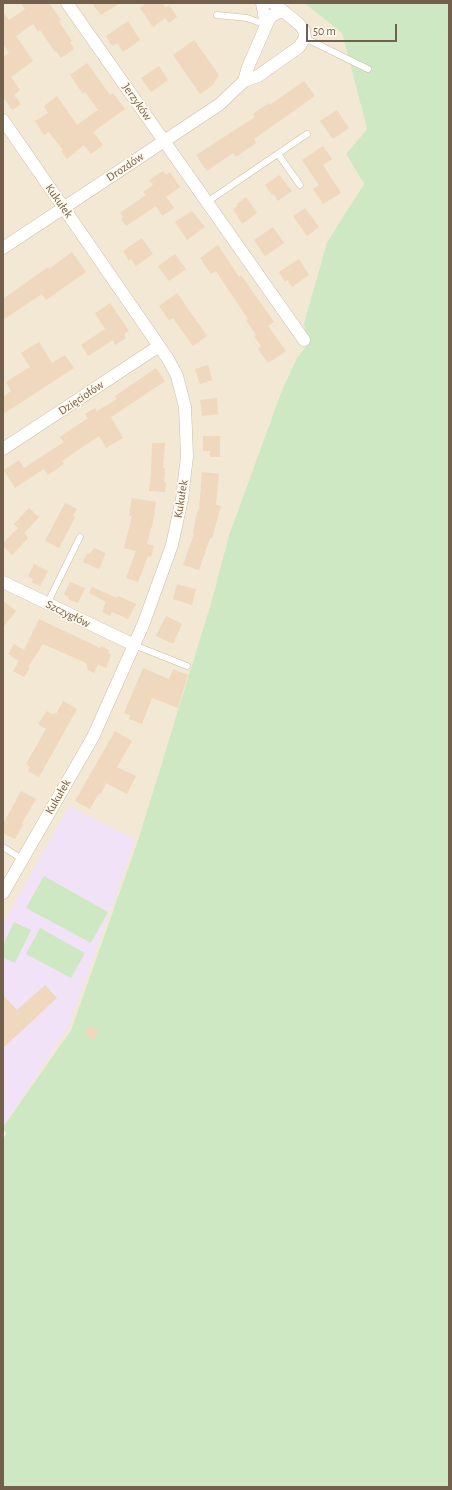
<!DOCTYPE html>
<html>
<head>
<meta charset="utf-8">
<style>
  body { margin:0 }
  #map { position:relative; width:452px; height:1490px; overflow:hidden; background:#fbf5e5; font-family:"Alegreya Sans",sans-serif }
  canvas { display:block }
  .frame { position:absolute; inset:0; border:4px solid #725f4c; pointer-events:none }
  .scale { position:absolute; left:306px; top:24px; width:91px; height:18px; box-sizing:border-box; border:2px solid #725f4c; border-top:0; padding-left:5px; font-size:12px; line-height:14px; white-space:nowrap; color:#725f4c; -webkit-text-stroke:3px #fef9eb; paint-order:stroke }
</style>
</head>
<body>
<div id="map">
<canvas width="452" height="1490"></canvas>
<div class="frame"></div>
<div class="scale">50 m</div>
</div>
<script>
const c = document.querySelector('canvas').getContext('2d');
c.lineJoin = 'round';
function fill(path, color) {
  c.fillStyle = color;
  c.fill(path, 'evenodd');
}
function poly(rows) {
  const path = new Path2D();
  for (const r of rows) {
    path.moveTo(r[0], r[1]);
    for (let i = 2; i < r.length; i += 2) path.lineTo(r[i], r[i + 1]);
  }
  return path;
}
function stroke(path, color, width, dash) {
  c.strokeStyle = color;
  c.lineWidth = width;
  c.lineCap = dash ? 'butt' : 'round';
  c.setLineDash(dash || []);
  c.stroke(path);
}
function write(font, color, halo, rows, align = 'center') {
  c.font = font + ' "Alegreya Sans",sans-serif';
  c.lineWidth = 3.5;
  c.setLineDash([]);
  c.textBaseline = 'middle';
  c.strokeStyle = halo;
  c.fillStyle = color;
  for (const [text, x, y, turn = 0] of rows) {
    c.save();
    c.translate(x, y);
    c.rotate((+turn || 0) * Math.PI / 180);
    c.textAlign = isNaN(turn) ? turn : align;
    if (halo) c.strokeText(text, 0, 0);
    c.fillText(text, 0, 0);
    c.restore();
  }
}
const residential = poly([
  [3,3,304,3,342,33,367,129,346,154,364,184,327,242,304,323,307,345,297,358,282,390,229,535,211,603,138,840,71,1030,3,1127]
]);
const education = poly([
  [69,806,136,840,68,1028,3,1127,3,923]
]);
const green = poly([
  [304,3,449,3,449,1487,3,1487,3,1139,6,1134,3,1127,71,1030,138,840,211,603,229,535,282,390,297,358,307,345,304,323,327,242,364,184,346,154,367,129,342,33],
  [44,876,108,912,91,943,26,908],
  [14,922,31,930,15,963,3,957,3,945],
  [40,928,85,953,71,978,26,954]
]);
const building = poly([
  [20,3,49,3,61,20,59,22,72,41,70,42,74,49,61,58,56,51,55,52,40,30,38,32,33,24,16,36,33,61,11,77,20,90,14,95,21,104,12,110,3,97,3,57,9,53,3,44,3,12,9,20,25,9],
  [92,3,120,3,101,15],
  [146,3,162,3,166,8,169,5,177,17,169,23,165,18,153,27,140,8],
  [128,21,140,40,123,52,117,43,112,46,106,36],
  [194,40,219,75,212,86,200,94,173,55],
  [87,63,110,95,113,93,125,109,93,132,103,145,91,154,84,145,67,159,61,151,63,150,49,132,44,135,35,121,48,113,44,106,57,96,77,125,98,110,85,92,83,94,70,75],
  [159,66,168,80,151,92,141,78],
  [304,81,315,96,254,139,256,143,236,157,233,153,207,171,196,155,255,117,253,114,260,109,269,103,270,105],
  [337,110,349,128,333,139,320,121],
  [323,146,332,159,323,165,341,193,323,204,313,189,319,185,302,160],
  [163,171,166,175,170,172,180,187,166,197,174,208,162,216,156,206,126,226,121,219,123,217,120,213,146,195,143,192,153,185,149,180],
  [279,175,292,191,278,201,274,194,272,195,265,185],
  [246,197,257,213,242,224,233,209,238,206,237,204],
  [305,208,319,227,307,236,293,216],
  [192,211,205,227,187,240,175,222],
  [273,227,284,243,265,256,254,240],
  [142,238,153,254,136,266,131,259,129,261,123,251],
  [218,245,239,277,241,275,274,322,268,326,286,351,268,363,258,349,261,346,254,336,256,335,246,320,248,319,219,276,216,271,211,274,200,258],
  [72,252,86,272,46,300,42,294,3,320,3,299,48,267,49,269],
  [175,254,186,269,169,281,158,266],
  [299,259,309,275,292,287,287,280,285,282,279,272],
  [177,293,207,336,193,346,173,318,169,320,159,306],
  [110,303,129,331,124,334,126,338,115,345,113,340,88,356,81,345,105,329,95,313],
  [39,342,52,363,65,355,74,368,3,414,3,397,11,391,6,382,30,367,21,353],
  [208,365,212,380,200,384,195,369],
  [156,368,165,381,111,417,123,438,106,448,99,436,62,461,64,464,48,475,44,469,15,488,4,470,19,460,24,468,64,442,60,437,88,418,85,414,95,408,97,411,117,399,115,396],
  [217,398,218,414,202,416,200,400],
  [203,436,220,436,220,457,210,457,210,451,203,451],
  [152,443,165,443,163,468,165,468,164,482,166,483,165,492,149,491,151,474],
  [202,472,219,474,216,505,221,506,212,538,210,538,199,570,183,565,194,534,193,534,194,527,197,512,199,509],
  [132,498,156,502,153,522,147,544,154,546,151,557,148,556,138,582,126,578,136,551,124,548,132,516,129,516],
  [65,503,77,509,73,516,75,517,59,548,45,541],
  [29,508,39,517,24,533,28,538,12,555,3,546,3,543,18,528,14,524],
  [94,548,106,553,99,569,83,562,87,553,90,554],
  [34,564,48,571,40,586,32,582,33,579,28,576],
  [70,582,85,588,78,603,68,599,69,597,64,594],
  [177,584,196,589,192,605,173,599],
  [92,587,117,598,118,596,136,604,128,619,112,612,110,616,102,612,106,602,89,593],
  [3,601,16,611,3,627],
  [166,616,182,624,173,644,156,636],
  [39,619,100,648,101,646,109,650,108,653,111,655,106,668,98,664,94,673,88,670,86,663,43,644,28,667,30,668,24,677,13,671,19,661,8,654,14,644,24,650],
  [143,668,169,679,173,669,188,675,178,708,152,698,142,724,129,719,130,715,124,713],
  [63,701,77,709,39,777,28,771,30,767,26,764,46,729,38,724,47,711,53,715,54,713,56,714],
  [115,731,132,741,117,767,136,776,127,794,106,783,101,794,99,793,90,809,75,801],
  [21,791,36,799,22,823,23,825,15,839,3,833,3,824],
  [45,985,57,998,3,1048,3,995,17,1010],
  [89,1026,98,1030,94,1040,85,1035]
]);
const service = poly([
  [217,15,247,18,266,25],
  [305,38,368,69],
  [278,154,300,185],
  [207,202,307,134],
  [47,604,80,537],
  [134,645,187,666],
  [3,847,22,859]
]);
const minor = poly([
  [67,3,304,340],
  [262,3,266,25],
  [273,3,283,11],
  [3,120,168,359,177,376,185,407,187,456,182,499,172,545,143,625,93,737,3,893],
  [3,248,220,104,244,81,258,76,299,47,305,38,304,30,299,24,283,11,273,15,269,19,248,67,244,81],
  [3,449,159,346],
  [3,582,134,645]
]);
const streetNames = [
  ["Jerzyków",137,102,55],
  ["Drozdów",125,167,-34],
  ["Kukułek",59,201,55],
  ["Dzięciołów",81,398,-34],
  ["Kukułek",181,499,-81],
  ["Szczygłów",68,614,26],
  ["Kukułek",58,797,-60]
];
fill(residential, '#f2e8d4');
fill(education, '#f2e2f7');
fill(green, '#cee8c4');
fill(building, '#efd8be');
stroke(service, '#ccbeac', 7);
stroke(minor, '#ccbeac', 13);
stroke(service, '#fff', 6);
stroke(minor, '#fff', 12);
write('12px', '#725f4c', '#fef9eb', streetNames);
</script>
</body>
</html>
